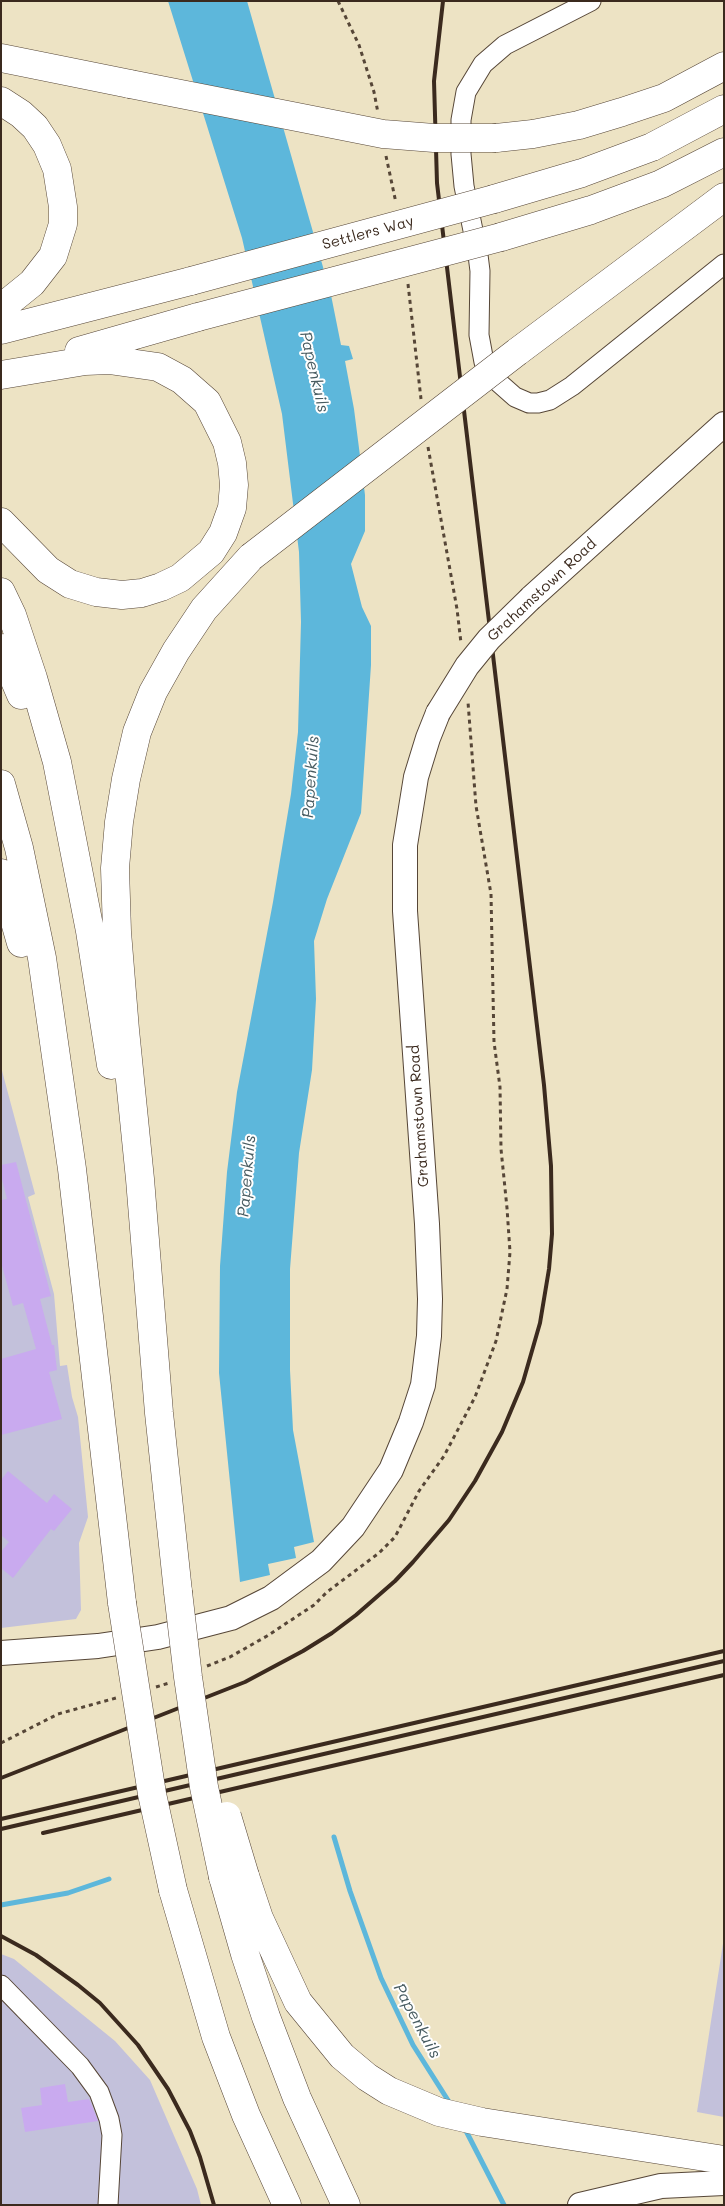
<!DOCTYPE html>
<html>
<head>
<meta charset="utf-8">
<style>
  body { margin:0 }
  #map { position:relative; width:725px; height:2206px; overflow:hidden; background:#ede3c4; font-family:Mali,sans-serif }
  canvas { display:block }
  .frame { position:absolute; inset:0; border:2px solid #3b2a1e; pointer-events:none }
</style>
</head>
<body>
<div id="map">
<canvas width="725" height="2206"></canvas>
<div class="frame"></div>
</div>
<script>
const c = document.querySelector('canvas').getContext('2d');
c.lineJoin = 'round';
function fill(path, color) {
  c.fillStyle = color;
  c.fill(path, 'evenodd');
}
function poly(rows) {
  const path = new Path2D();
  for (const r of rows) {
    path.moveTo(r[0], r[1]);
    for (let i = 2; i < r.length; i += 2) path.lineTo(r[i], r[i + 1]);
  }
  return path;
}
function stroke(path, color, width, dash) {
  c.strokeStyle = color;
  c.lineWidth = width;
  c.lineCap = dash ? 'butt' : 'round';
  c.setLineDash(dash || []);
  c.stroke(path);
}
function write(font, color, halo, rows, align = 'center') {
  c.font = font + ' Mali,sans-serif';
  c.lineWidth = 4;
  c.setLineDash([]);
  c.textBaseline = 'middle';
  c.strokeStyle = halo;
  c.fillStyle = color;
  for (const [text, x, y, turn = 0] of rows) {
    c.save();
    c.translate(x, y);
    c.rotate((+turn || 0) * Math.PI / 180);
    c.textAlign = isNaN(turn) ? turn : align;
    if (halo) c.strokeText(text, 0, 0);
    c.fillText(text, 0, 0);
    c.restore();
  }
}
const industrial = poly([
  [1,1067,35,1194,28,1197,54,1294,60,1366,67,1365,72,1397,78,1417,88,1517,79,1543,81,1610,76,1619,1,1628],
  [724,1937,724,2117,697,2112],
  [1,1954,14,1959,115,2041,150,2080,197,2189,201,2205,1,2205]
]);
const water = poly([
  [168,1,247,1,331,295,341,345,349,346,353,359,345,361,354,409,365,495,365,531,351,564,362,607,371,626,371,665,361,813,327,899,314,941,316,999,312,1070,299,1153,290,1269,290,1370,293,1430,314,1542,294,1547,296,1558,268,1564,270,1575,240,1582,219,1373,220,1266,227,1172,237,1092,273,902,291,794,298,732,301,622,299,552,282,414,242,238]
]);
const stream = poly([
  [334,1837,350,1891,381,1978,413,2045,451,2105],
  [1,1905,68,1893,109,1879],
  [464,2127,504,2205]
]);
const building = poly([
  [16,1162,51,1296,40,1299,52,1345,54,1345,57,1370,49,1372,62,1419,1,1435,1,1359,36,1349,23,1303,13,1306,1,1262,1,1200,7,1199,1,1175,1,1165],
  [8,1471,47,1503,54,1494,72,1509,54,1531,51,1529,13,1578,1,1568,1,1552,9,1542,1,1535,1,1480],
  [65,2084,68,2102,89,2099,98,2121,25,2132,21,2108,42,2105,40,2088]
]);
const path = poly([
  [338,1,359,45,374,92,378,113],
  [386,156,396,203],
  [408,284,421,399],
  [428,447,457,609,461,643],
  [207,1666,230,1657,267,1636,314,1605,327,1592,379,1553,395,1537,419,1491,444,1456,475,1397,496,1341,507,1289,510,1252,507,1208,501,1149,500,1087,494,1042,491,894,476,806,468,702],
  [156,1687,169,1683],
  [1,1743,58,1714,116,1698]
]);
const minor = poly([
  [591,1,505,45,483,64,466,92,461,120,461,154,464,186,478,255,480,271,479,335,484,362,498,382,515,397,529,403,538,403,550,400,572,386,724,264],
  [1,1985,80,2066,99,2092,109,2119,112,2135,108,2205]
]);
const major = poly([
  [531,598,724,424],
  [1,1653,98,1646,158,1637,231,1618,271,1598,321,1561,353,1527,391,1470,411,1422,423,1385,429,1336,430,1299,427,1224,405,911,405,845,416,777,428,738,438,713],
  [580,2205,661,2186,724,2183]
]);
const highway = poly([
  [1,58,130,84],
  [1,101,21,114,35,127,47,145,57,169,63,207,63,224,53,256,32,283,1,308],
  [496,138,533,134,579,125,622,112,664,98,724,66],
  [494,199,582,173,652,147,724,109],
  [501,237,591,210,661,184,724,152],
  [1,330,191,281],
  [79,351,198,317],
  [517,352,724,197],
  [1,375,85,361,109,360,158,367,182,380,207,402,227,442,232,463,234,485,232,508,223,533,211,552,180,578,161,587,142,593,122,595,96,592,70,584,48,570,1,522],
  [1,592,12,615,33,678,57,762,90,931,111,1065],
  [1,648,21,695],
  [1,784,19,848,42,958,72,1169,122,1603],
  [1,873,21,943],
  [178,1592,159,1413,140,1179,125,1030,117,932,115,868,119,822,126,779,137,732,153,692,176,651,204,609,251,557],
  [245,1876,259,1918,298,2002,342,2056,367,2077,389,2091,439,2112,482,2122,724,2160],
  [223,1877,245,1954,266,2017,297,2098,346,2205],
  [173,1890,216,2037,246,2115,287,2205]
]);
const rail = poly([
  [1,1778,245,1682,303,1651,332,1633,356,1615,395,1581,413,1562,449,1520,475,1481,502,1432,523,1382,540,1323,549,1269,552,1234,551,1166,544,1085,437,183,434,81,443,1],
  [1,1819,724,1651],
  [1,1829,724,1661],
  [43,1833,724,1675],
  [1,1936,36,1955,78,1985,100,2003,138,2045,168,2089,190,2131,200,2157,214,2205]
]);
const majorBridge = poly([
  [438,713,467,666,489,639,531,598]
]);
const highwayBridge = poly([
  [130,84,383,134,434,138,496,138],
  [191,281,494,199],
  [198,317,501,237],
  [251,557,517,352],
  [178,1592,188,1677,204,1787,223,1877],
  [122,1603,152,1794,173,1890],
  [227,1816,245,1876]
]);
const streetNames = [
  ["Settlers Way",368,233,-15],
  ["Grahamstown Road",542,590,-43],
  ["Grahamstown Road",419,1116,-94]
];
const waterNames = [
  ["Papenkuils",314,372,77],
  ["Papenkuils",311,777,-86],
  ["Papenkuils",247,1176,-85],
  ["Papenkuils",417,2021,62]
];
fill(industrial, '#c3c1db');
fill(water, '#5db7db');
stroke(stream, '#5db7db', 5);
fill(building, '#c9aaef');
stroke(minor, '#564637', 21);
stroke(major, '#564637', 26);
stroke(highway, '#564637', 29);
stroke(path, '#564637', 3, [4, 4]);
stroke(minor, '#fff', 19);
stroke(major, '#fff', 24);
stroke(highway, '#fff', 28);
stroke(rail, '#3b2a1e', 4);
stroke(majorBridge, '#564637', 26, []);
stroke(highwayBridge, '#564637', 29, []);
stroke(majorBridge, '#fff', 24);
stroke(highwayBridge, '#fff', 28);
write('15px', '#3b2a1e', '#fff', streetNames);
write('italic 16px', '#475b60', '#fff', waterNames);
</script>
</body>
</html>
